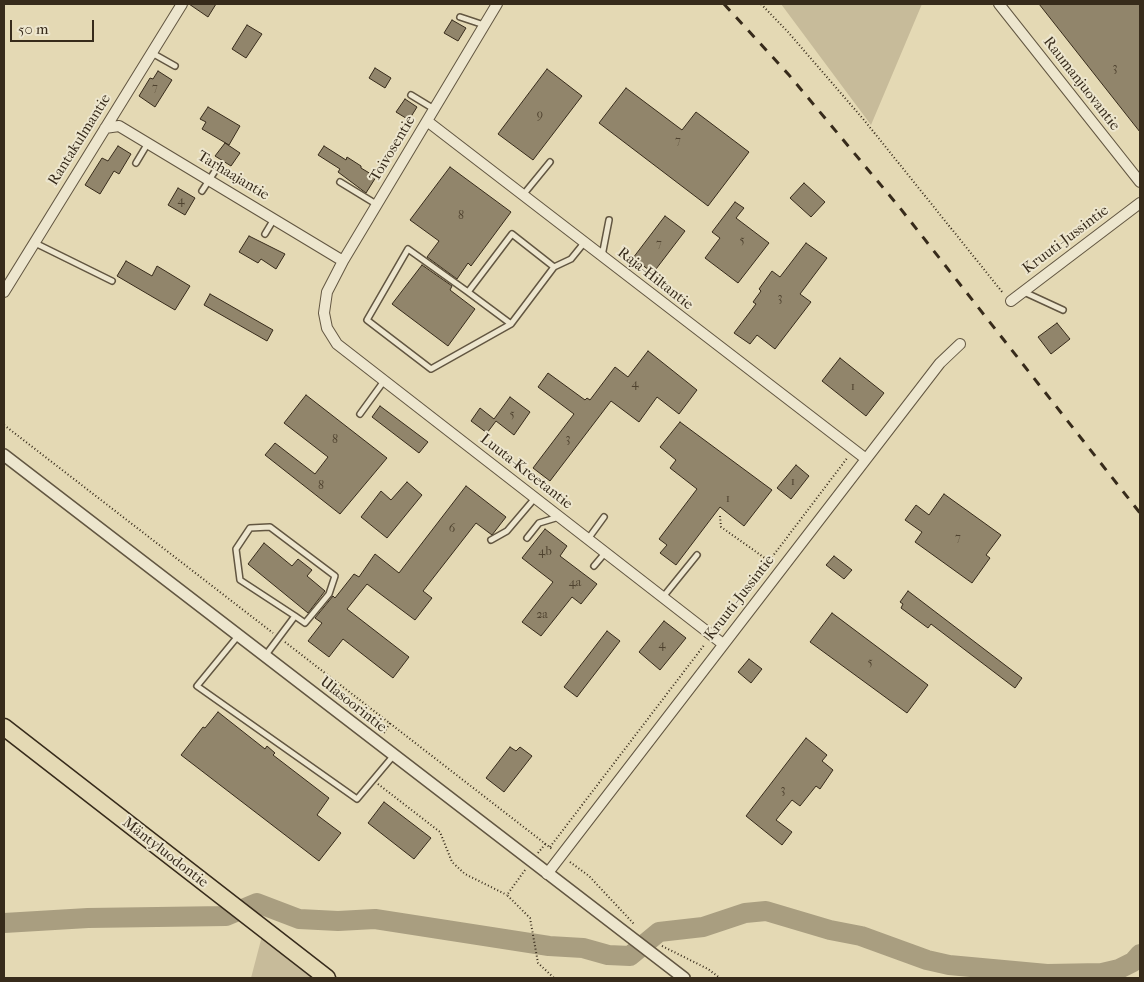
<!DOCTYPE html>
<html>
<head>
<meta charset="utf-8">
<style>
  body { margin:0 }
  #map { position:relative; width:1144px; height:982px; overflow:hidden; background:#e4d9b4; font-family:"IM FELL French Canon",serif }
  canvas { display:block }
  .frame { position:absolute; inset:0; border:5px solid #372b1b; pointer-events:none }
  .scale { position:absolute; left:10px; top:20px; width:84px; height:22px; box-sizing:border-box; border:2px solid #372b1b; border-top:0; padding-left:6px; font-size:15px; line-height:18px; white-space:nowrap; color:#372b1b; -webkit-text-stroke:4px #ede6ce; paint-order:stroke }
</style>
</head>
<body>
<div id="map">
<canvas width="1144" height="982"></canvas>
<div class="frame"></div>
<div class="scale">50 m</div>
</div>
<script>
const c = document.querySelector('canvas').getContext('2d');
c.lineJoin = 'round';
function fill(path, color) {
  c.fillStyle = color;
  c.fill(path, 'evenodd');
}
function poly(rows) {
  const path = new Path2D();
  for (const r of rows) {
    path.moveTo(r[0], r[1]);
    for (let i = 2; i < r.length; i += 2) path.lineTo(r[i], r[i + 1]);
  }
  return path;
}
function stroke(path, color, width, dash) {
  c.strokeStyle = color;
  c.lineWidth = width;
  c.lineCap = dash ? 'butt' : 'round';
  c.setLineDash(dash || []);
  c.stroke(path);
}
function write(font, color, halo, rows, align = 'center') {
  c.font = font + ' "IM FELL French Canon",serif';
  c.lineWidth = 4;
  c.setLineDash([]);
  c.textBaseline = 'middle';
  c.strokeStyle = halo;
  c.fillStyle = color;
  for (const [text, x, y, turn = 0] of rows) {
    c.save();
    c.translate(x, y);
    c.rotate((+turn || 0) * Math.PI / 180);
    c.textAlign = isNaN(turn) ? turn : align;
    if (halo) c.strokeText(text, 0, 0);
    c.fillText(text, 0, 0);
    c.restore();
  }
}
const green = poly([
  [781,4,922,4,871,125],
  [262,936,315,978,251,978]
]);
const river = poly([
  [4,923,88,918,226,916,257,903,299,919,338,921,375,919,549,946,583,948,608,955,630,956,659,932,703,927,745,913,766,911,830,930,861,936,927,960,949,965,1047,974,1102,973,1119,969,1133,962,1140,954]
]);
const building = poly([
  [189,4,216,4,208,17,189,4],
  [1039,4,1140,4,1140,132,1039,4],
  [452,20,466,28,458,41,444,33,452,20],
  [247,25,262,34,246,58,232,49,247,25],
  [375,68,391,78,385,88,369,78,375,68],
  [547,69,582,96,533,160,498,134,547,69],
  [158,71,172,80,155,107,139,96,150,78,153,79,158,71],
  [626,88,682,130,696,112,749,152,708,206,599,123,626,88],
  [405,99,417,107,409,120,396,112,405,99],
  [208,107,240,126,229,145,202,129,206,122,200,119,208,107],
  [225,143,240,153,231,166,215,156,225,143],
  [118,146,131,154,119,174,114,171,100,194,85,185,102,158,108,161,118,146],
  [324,146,346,160,347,157,361,166,361,168,376,177,366,193,338,172,340,169,318,155,324,146],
  [450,167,511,212,471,266,468,263,457,279,427,257,439,241,410,220,450,167],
  [804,183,825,202,811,217,790,198,804,183],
  [178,188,195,198,185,215,168,205,178,188],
  [735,202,744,208,736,218,769,243,738,283,705,258,720,238,712,232,735,202],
  [665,216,685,231,653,273,633,258,665,216],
  [249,236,285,254,276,269,261,259,258,263,239,252,249,236],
  [806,243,827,258,800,294,811,302,775,349,757,335,750,344,734,333,756,304,753,302,761,291,759,289,772,271,780,277,806,243],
  [126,261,152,276,157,266,190,286,175,310,117,276,126,261],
  [422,265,452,286,450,290,475,309,448,346,392,304,422,265],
  [210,294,273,330,267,341,204,305,210,294],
  [1057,323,1070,339,1051,354,1038,337,1057,323],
  [648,351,697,390,679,414,657,397,639,422,611,401,550,481,533,468,574,414,538,387,548,373,585,400,587,398,590,400,615,367,628,377,648,351],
  [840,358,884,393,866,416,822,381,840,358],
  [306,395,387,458,340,514,265,455,275,443,315,474,328,457,284,423,306,395],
  [510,397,530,412,514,435,496,421,487,433,471,421,480,408,494,419,510,397],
  [380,406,428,442,419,453,372,417,380,406],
  [680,422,772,490,744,526,720,507,676,565,660,553,667,545,659,539,697,489,670,468,676,460,660,447,680,422],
  [796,465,809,476,791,499,777,488,796,465],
  [407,482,422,495,387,538,361,517,381,491,391,500,407,482],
  [466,486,506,517,492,535,476,523,423,591,432,598,415,620,367,584,347,609,409,657,393,678,343,639,329,657,308,641,322,623,315,618,333,596,335,598,354,574,359,577,375,554,399,573,466,486],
  [944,494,1001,535,986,555,990,558,972,583,915,542,922,532,905,520,916,505,929,515,944,494],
  [545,529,567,546,560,556,597,584,581,604,572,597,541,636,522,622,553,582,522,558,545,529],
  [264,543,292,566,298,559,312,570,307,576,325,591,308,613,248,564,264,543],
  [834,556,852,570,844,579,826,565,834,556],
  [908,591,1022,678,1015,688,931,624,928,628,901,608,903,604,900,602,908,591],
  [832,613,928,685,907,713,810,642,832,613],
  [664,621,686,638,660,670,639,652,664,621],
  [607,631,620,641,577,697,564,687,607,631],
  [749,659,762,669,751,683,738,672,749,659],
  [218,712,265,749,267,746,275,753,273,755,329,798,317,815,341,833,319,861,181,755,203,727,205,728,218,712],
  [806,738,827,755,822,761,833,770,820,789,816,786,800,806,792,800,776,820,792,832,782,845,746,816,806,738],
  [510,747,516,751,520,747,532,756,504,792,486,778,510,747],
  [384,802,431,838,414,859,368,823,384,802]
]);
const path = poly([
  [761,4,788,32,864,120,1003,293],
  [4,425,273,633],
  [720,516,721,527,769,561],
  [719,627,848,457],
  [285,642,552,849],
  [384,733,390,723],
  [378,784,440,832,452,862,465,874,507,895],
  [550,847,705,644],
  [538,853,546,843],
  [570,862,589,876,634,924],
  [525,870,507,895,530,918,538,963,554,978],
  [662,946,708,969,720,978]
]);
const service = poly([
  [460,17,484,25],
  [152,53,175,66],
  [411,95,434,109],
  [136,163,148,143],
  [340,182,376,204],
  [202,191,215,171],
  [523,195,550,162],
  [265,234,274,219],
  [35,243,112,281],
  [602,256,609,220],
  [554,267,511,324,468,292,512,234,554,267,571,259,584,243],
  [468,292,408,249,367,320,431,369,511,324],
  [1024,292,1063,310],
  [360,414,384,381],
  [527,538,539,523,559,517],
  [588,539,604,517],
  [491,540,507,531,535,498],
  [594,566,605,553],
  [663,597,697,555],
  [238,636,197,686,357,799,394,755],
  [265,656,295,616,240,580,236,549,250,528,270,527,335,576,329,594,305,623,295,616]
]);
const minor = poly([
  [497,4,343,261,327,292,324,313,327,328,337,344,723,644],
  [999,4,1140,182],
  [427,121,866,459],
  [105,128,119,126,343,261],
  [4,292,182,4],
  [1011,301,1140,203],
  [547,874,940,363,960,344]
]);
const tertiary = poly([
  [4,455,684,978]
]);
const trunk = poly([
  [4,727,327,978]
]);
const rail = poly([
  [724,4,789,75,900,208,1140,513]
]);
const numberNames = [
  ["3",1115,68],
  ["7",155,88],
  ["9",540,115],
  ["7",678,141],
  ["4",181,201],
  ["8",461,216],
  ["5",742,241],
  ["7",659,244],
  ["3",780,298],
  ["4",635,384],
  ["1",853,387],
  ["5",512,415],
  ["3",568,439],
  ["8",335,440],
  ["1",793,482],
  ["8",321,486],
  ["1",728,499],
  ["6",452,529],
  ["7",958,538],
  ["4b",545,552],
  ["4a",575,583],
  ["2a",542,615],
  ["4",662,645],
  ["5",870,663],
  ["3",783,790]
];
const streetNames = [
  ["Raumanjuovantie",1081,84,52],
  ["Rantakulmantie",80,140,-58],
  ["Toivosentie",393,149,-59],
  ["Tarhaajantie",233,176,31],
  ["Kruuti-Jussintie",1066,240,-37],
  ["Raja-Hiltantie",655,279,38],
  ["Luuta-Kreetantie",526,472,38],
  ["Kruuti-Jussintie",740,598,-52],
  ["Ulasoorintie",353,705,38],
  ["Mäntyluodontie",165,853,38]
];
fill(green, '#c7bb9a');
stroke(river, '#a99e80', 20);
fill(building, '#91856b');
stroke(building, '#372b1b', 1);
stroke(service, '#625641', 8);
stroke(minor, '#625641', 12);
stroke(tertiary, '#625641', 14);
stroke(trunk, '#372b1b', 19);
stroke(path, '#372b1b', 2, [1, 2.5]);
stroke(service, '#ede6ce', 5);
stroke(minor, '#ede6ce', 10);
stroke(tertiary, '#ede6ce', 11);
stroke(trunk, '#e4d9b4', 16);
stroke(rail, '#372b1b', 3, [9, 9]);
write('12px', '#4e422f', null, numberNames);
write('15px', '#372b1b', '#ede6ce', streetNames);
</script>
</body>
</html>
